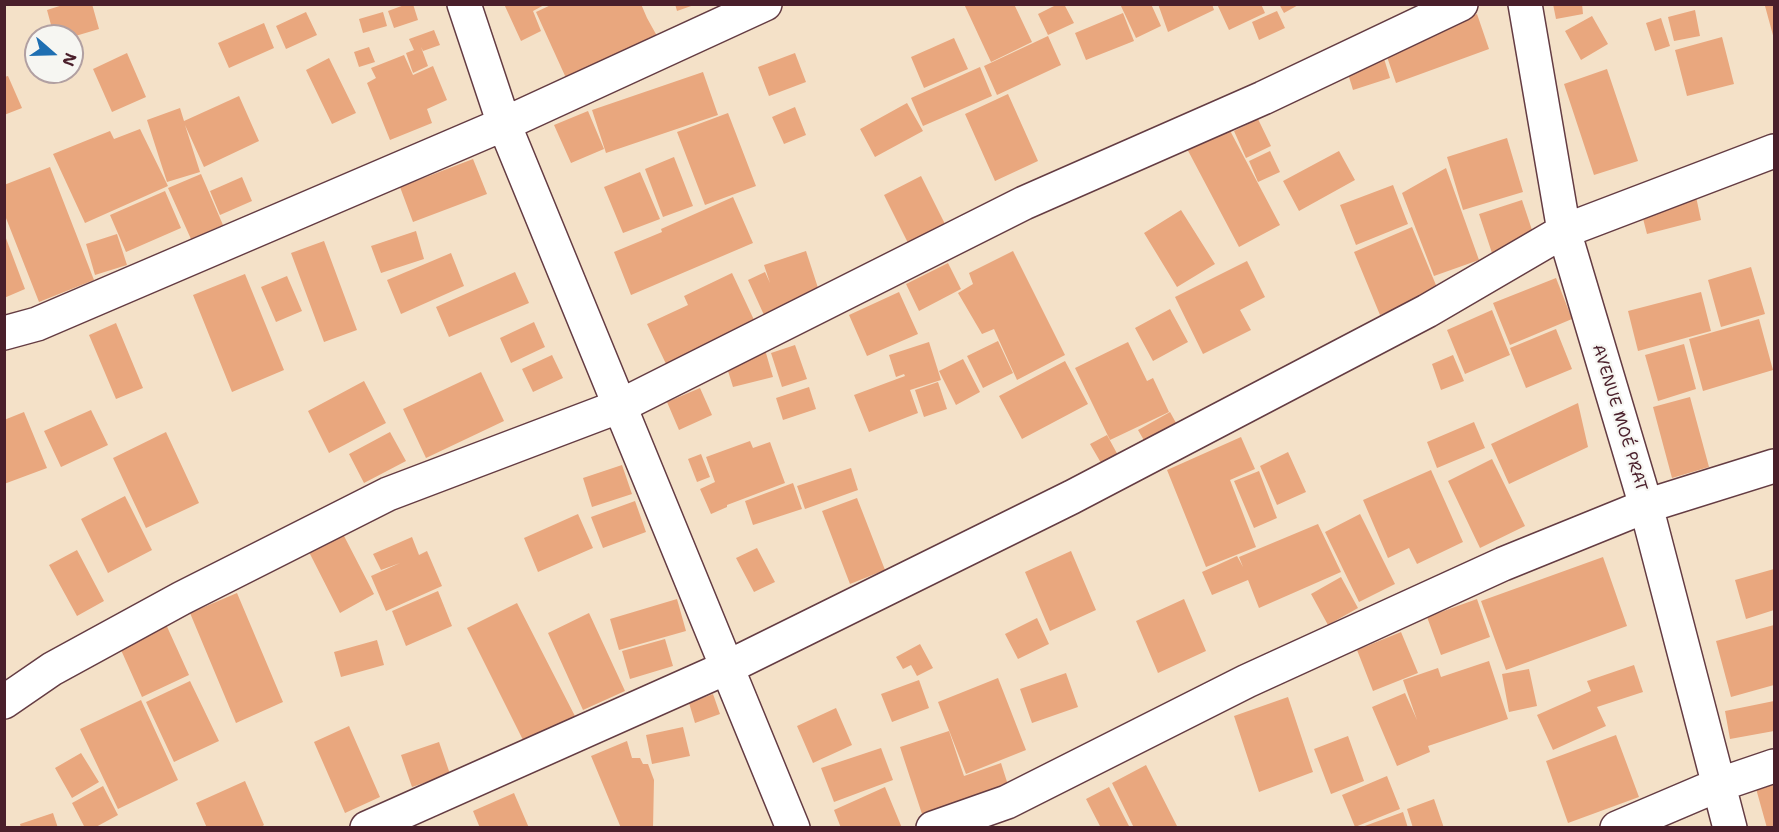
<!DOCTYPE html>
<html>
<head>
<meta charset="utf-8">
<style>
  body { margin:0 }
  #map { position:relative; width:1779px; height:832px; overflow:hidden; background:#f4e1c8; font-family:"Shantell Sans",sans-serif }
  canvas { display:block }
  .frame { position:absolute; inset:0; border:6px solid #4a1f2b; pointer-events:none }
  .north { position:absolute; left:24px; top:24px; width:60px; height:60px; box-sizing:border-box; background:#f6f6f2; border:2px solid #b1a0a2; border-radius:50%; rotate:110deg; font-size:16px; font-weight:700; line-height:24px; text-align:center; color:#4a1f2b }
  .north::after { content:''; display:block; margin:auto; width:21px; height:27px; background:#1f6fb2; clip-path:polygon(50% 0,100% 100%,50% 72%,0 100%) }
</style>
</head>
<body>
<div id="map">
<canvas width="1779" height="832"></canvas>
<div class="frame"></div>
<div class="north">N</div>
</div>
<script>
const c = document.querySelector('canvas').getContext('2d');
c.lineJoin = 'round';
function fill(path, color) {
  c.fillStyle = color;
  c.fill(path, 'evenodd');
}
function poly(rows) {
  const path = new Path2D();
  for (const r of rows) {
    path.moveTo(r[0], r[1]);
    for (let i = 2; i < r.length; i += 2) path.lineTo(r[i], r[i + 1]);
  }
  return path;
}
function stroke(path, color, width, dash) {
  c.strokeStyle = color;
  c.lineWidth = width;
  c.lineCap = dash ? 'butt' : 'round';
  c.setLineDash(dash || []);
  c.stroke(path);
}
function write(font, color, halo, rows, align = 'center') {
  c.font = font + ' "Shantell Sans",sans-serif';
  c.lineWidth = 4.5;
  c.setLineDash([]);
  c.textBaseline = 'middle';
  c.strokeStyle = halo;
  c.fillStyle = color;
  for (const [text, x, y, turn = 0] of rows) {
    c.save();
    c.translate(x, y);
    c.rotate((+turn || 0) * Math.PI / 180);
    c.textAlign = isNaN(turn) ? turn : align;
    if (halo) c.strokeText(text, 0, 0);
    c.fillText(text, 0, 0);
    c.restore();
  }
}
const building = poly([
  [66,4,92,4,99,29,72,37,54,36,47,10],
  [407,4,413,4,418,20,394,28,388,11],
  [504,4,546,4,533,11,541,31,521,41],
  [553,4,641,4,647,18,657,36,566,78,536,12],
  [675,4,694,4,694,5,677,11],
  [964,4,1014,4,1032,42,991,62],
  [1058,4,1064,4,1074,23,1048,35,1038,14],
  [1120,4,1151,4,1161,26,1136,38],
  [1158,4,1212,4,1214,10,1168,32],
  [1217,4,1261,4,1265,13,1229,30],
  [1279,4,1300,4,1284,13],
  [1553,4,1582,4,1583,14,1556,19],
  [1770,4,1774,4,1774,39,1765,6],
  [1695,10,1700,36,1674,41,1668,17],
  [1277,11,1285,28,1259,40,1252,22],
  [306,12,317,35,286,49,276,26],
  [383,12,387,26,363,33,359,19],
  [1123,13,1134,41,1086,60,1075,33],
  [1477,14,1489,49,1396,83,1384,48],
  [1592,16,1608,44,1581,60,1565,31],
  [1661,18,1670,46,1655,51,1646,23],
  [264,23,274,48,229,68,218,43],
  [434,30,440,45,423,51,421,47,428,66,413,73,406,53,414,50,409,39],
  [1048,36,1061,65,997,95,984,66],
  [1722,37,1734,84,1687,96,1675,50],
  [954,38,968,69,924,88,911,57],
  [369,47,375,62,359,67,354,52],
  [1382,52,1390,78,1353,90,1345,64],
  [127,53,146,97,112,112,93,69],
  [795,53,806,82,769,96,758,67],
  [404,55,413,75,433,66,447,100,427,109,432,123,390,140,367,83,376,78,371,68],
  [329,58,356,113,332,124,306,70],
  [980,67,992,96,923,126,911,98],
  [1607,69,1638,161,1594,175,1564,84],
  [703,72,718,115,606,153,592,110],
  [8,76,22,108,4,115,4,77],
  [1008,94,1038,161,995,181,965,114],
  [239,96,259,141,204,167,185,125,200,172,167,182,147,120,180,108,184,121],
  [907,103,923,131,875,157,860,129],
  [795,107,806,135,784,144,772,117],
  [588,111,604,149,571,163,554,125],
  [728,113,756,186,705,205,677,132],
  [1258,119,1271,146,1246,158,1234,131],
  [1226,123,1280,225,1239,247,1185,145],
  [140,129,168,186,85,223,53,154,110,131,114,139],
  [1507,138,1523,192,1463,210,1447,157],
  [1270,151,1280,172,1258,182,1249,161],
  [1339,151,1355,180,1299,211,1283,181],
  [674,157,693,206,663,217,645,169],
  [473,159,487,194,413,222,400,187],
  [50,167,94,280,39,302,4,213,4,185],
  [1446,168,1479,260,1434,276,1402,193],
  [640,172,660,219,623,233,604,187],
  [201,174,223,225,191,239,168,188],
  [921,176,945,224,908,243,884,195],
  [242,177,252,201,220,215,210,191],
  [1393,185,1408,224,1356,245,1340,205],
  [165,191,181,228,126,252,110,215],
  [1695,192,1701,220,1647,234,1640,207],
  [733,197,753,243,631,295,614,252,662,232,661,229],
  [1522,200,1535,239,1492,253,1479,214],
  [1181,210,1215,264,1177,287,1144,233],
  [1412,227,1438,290,1380,315,1354,252],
  [416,231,424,259,381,273,371,246],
  [4,233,25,289,4,298],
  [117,234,127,265,95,275,86,244],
  [324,241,357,330,324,342,291,253],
  [806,251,820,294,764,315,748,280,765,272,770,283,764,265],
  [1013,251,1065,355,1017,380,994,329,982,334,958,293,973,284,969,273],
  [451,253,464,286,401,314,387,280],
  [1247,261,1265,297,1240,310,1251,330,1203,354,1175,297],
  [948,263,961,289,919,311,906,284],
  [1751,267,1765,314,1721,327,1708,280],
  [515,272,529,303,449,337,436,307],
  [732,273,755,322,667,366,647,324,688,305,684,296],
  [245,274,284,370,232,392,193,295],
  [287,276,302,311,276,322,261,287],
  [1556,278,1572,319,1510,345,1493,303],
  [899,292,918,334,867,356,849,315],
  [1701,292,1711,331,1638,351,1628,311],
  [1170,309,1188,342,1153,361,1135,328],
  [1492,310,1510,355,1465,374,1447,330],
  [1759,319,1773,370,1703,391,1689,339],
  [534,322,545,347,511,363,500,338],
  [116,323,143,388,116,399,89,335],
  [1556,329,1572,369,1526,388,1510,348],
  [998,341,1013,373,983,388,967,356],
  [929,342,941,380,910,390,918,413,869,432,854,395,905,376,904,374,896,377,889,355],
  [1128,342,1147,381,1153,378,1169,412,1110,440,1075,368],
  [763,343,773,377,733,387,723,355],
  [1684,344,1696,389,1658,401,1645,355],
  [795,345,807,379,782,387,771,353],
  [552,355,563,378,533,392,522,369],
  [1453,355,1464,381,1441,390,1432,364],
  [963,359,980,392,956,405,939,371],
  [1065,361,1088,404,1022,439,999,396],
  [481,372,504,421,426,458,403,409],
  [364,381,386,423,329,453,308,411],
  [938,382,947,409,924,417,915,390],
  [809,387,816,409,783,420,776,398],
  [700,388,712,415,679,430,667,402],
  [1690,397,1709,467,1672,478,1653,407],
  [1578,403,1588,447,1509,484,1491,444],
  [91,410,108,445,61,467,44,431],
  [24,412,47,468,4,484,4,420],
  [1170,412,1181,432,1149,449,1138,430],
  [1474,422,1485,448,1437,468,1427,442],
  [166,432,199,503,146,528,113,458],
  [390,432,406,461,364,483,349,454],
  [1107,435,1120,459,1104,468,1090,444],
  [1241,437,1255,469,1230,480,1256,547,1206,567,1167,470],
  [750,441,753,448,770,442,785,483,727,505,727,507,711,514,700,489,715,482,706,457],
  [1288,452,1306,492,1277,505,1260,466],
  [701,454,710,477,697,482,688,459],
  [1492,459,1525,526,1480,548,1448,481],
  [622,465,632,494,592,507,583,478],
  [851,468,858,490,805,509,797,486],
  [1431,470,1463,542,1417,564,1409,548,1388,558,1363,500],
  [1259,471,1277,518,1254,528,1234,481],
  [793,483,802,509,753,525,745,501],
  [125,496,152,550,108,573,81,519],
  [857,498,885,570,850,584,822,511],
  [635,501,646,532,603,548,591,517],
  [578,514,593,548,538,572,524,538],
  [1360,514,1395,584,1359,602,1325,532],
  [1318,524,1341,572,1259,608,1248,580,1212,595,1202,572,1237,556,1243,567,1239,557],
  [343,534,374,594,340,613,309,552],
  [412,537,419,555,427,551,442,586,386,611,371,576,400,563,381,570,373,554],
  [757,548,775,582,754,592,736,558],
  [77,550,104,601,77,616,49,565],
  [1071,551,1096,610,1050,631,1025,572],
  [1603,557,1627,626,1506,670,1481,601],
  [1774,569,1774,610,1746,619,1735,580],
  [1341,577,1358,608,1328,625,1311,594],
  [438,591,452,626,406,646,392,611],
  [237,593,283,702,236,723,190,613],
  [677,599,686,631,619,650,610,619],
  [1184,599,1206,651,1158,673,1136,621],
  [1477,599,1490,637,1441,655,1427,617],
  [517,603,578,722,527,748,467,628],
  [589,613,625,691,583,710,548,633],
  [1037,618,1049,644,1018,659,1005,634],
  [164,620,189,675,142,697,117,641],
  [1774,625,1774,685,1731,697,1716,641],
  [1401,632,1418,673,1373,691,1357,650],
  [665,639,673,666,630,679,622,651],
  [377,640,384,665,341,677,334,652],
  [920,644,933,668,917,676,911,665,903,669,896,657],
  [1489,661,1508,719,1428,746,1430,752,1397,766,1372,707,1405,693,1417,720,1403,680,1438,668,1441,677],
  [1634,665,1643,692,1597,707,1606,726,1553,750,1537,715,1591,691,1587,681],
  [1529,669,1537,706,1509,712,1502,674],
  [1066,673,1078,707,1032,723,1020,689],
  [998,678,1026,750,966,774,938,702],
  [919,680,929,708,892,722,881,694],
  [190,681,219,741,174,762,146,702],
  [713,694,720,714,695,723,689,703],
  [1288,697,1313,772,1259,792,1234,716],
  [141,700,178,780,118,809,80,729],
  [1774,701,1774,731,1730,739,1725,711],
  [836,708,852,745,813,763,797,726],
  [349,726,380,797,345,813,314,742],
  [683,727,690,756,652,764,646,735],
  [949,731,964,776,1001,763,1008,785,922,814,900,747],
  [1616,735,1639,797,1568,823,1546,761],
  [1348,736,1364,781,1331,794,1314,749],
  [627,741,632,758,640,758,643,764,648,764,654,780,653,828,621,828,591,756],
  [439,742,450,774,412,787,401,755],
  [881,748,893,780,834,802,821,768],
  [81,753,99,782,72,798,55,768],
  [1146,765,1178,828,1134,828,1112,783],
  [1387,776,1400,809,1355,827,1342,795],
  [1774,779,1774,828,1767,828,1755,785],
  [245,781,264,825,260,828,207,828,196,803],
  [103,786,118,815,94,828,85,828,72,803],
  [885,787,902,828,841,828,834,810],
  [1109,787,1130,828,1101,828,1086,799],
  [514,793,529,828,480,828,473,811],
  [1434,799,1444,828,1413,828,1407,809],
  [1403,812,1408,828,1362,828,1362,827],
  [53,813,58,828,21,828,20,824]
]);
const minor = poly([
  [464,4,504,124,793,828],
  [1525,4,1564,231,1646,506,1730,828],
  [4,333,37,324,504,124,765,4],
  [4,702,52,669,182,598,388,494,620,406,1024,203,1263,98,1461,4],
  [367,828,728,667,1072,497,1427,311,1564,231,1774,151],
  [933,828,1007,802,1247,681,1503,564,1646,506,1774,466],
  [1617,828,1718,785,1774,766]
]);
const streetNames = [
  ["AVENUE MOÉ PRAT",1619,418,73]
];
fill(building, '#e9a77e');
stroke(minor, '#643c43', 36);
stroke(minor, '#fff', 33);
write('16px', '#4a1f2b', '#f6f6f2', streetNames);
</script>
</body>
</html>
